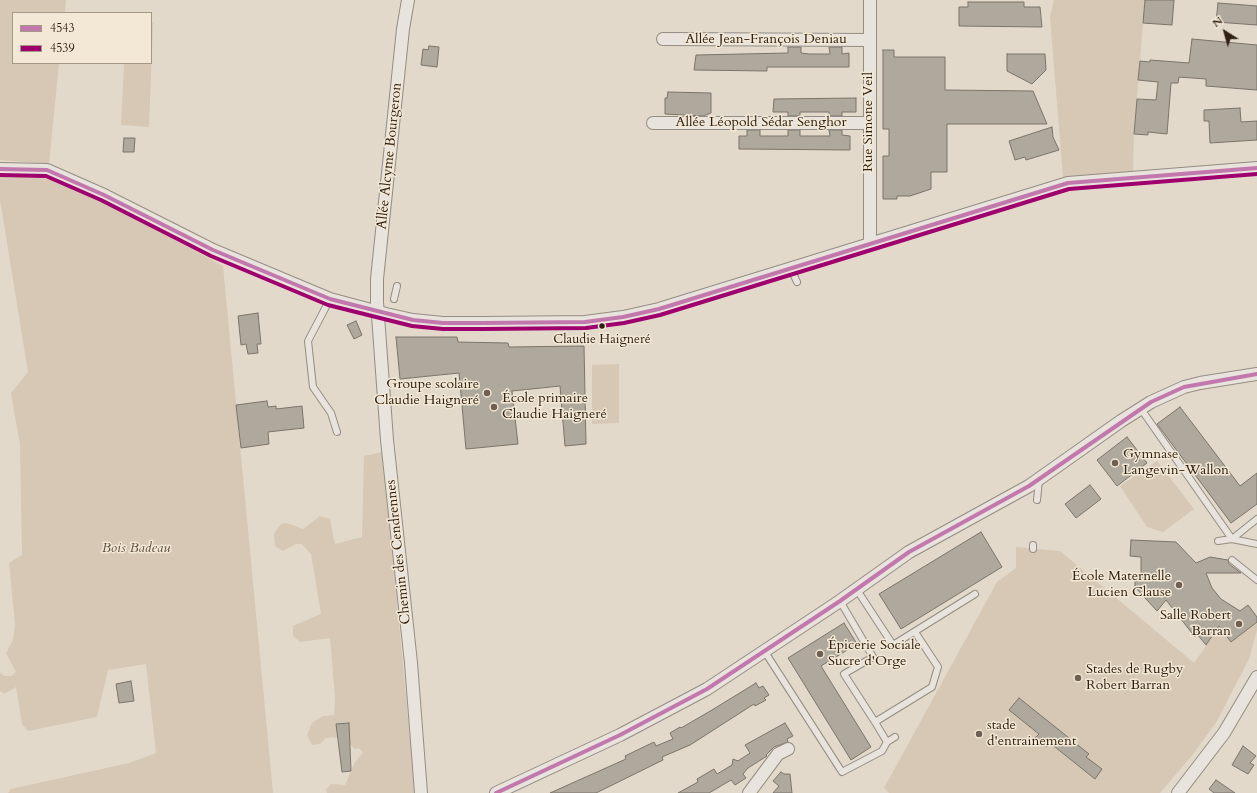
<!DOCTYPE html>
<html>
<head>
<meta charset="utf-8">
<style>
  body { margin:0 }
  #map { position:relative; width:1257px; height:793px; overflow:hidden; background:#e2d9ca; font-family:Cardo,serif }
  canvas { display:block }
  .legend { position:absolute; left:12px; top:12px; width:140px; height:52px; box-sizing:border-box; background:#f3e8d5; border:1px solid #a59887; margin:0; padding:5px 7px; list-style:none; font-size:12px; color:#2f2013 }
  .legend li { display:flex; align-items:center; gap:8px; height:20px }
  .legend b { width:20px; border:1px solid #a59887 }
  .north { position:absolute; left:1205px; top:12px; width:40px; height:40px; -webkit-text-stroke:3px #f3e8d5; paint-order:stroke; rotate:323deg; font-size:11px; font-weight:700; line-height:16px; text-align:center; color:#2f2013 }
  .north::after { content:''; display:block; margin:auto; width:14px; height:18px; background:#2f2013; clip-path:polygon(50% 0,100% 100%,50% 72%,0 100%) }
</style>
</head>
<body>
<div id="map">
<canvas width="1257" height="793"></canvas>
<ul class="legend">
<li><b style="height:5px;background:#c278ad"></b>4543</li>
<li><b style="height:5px;background:#a0006e"></b>4539</li>
</ul>
<div class="north">N</div>
</div>
<script>
const c = document.querySelector('canvas').getContext('2d');
c.lineJoin = 'round';
function fill(path, color) {
  c.fillStyle = color;
  c.fill(path, 'evenodd');
}
function poly(rows) {
  const path = new Path2D();
  for (const r of rows) {
    path.moveTo(r[0], r[1]);
    for (let i = 2; i < r.length; i += 2) path.lineTo(r[i], r[i + 1]);
  }
  return path;
}
function stroke(path, color, width, dash) {
  c.strokeStyle = color;
  c.lineWidth = width;
  c.lineCap = dash ? 'butt' : 'round';
  c.setLineDash(dash || []);
  c.stroke(path);
}
function write(font, color, halo, rows, align = 'center') {
  c.font = font + ' Cardo,serif';
  c.lineWidth = 3;
  c.setLineDash([]);
  c.textBaseline = 'middle';
  c.strokeStyle = halo;
  c.fillStyle = color;
  for (const [text, x, y, turn = 0] of rows) {
    c.save();
    c.translate(x, y);
    c.rotate((+turn || 0) * Math.PI / 180);
    c.textAlign = isNaN(turn) ? turn : align;
    if (halo) c.strokeText(text, 0, 0);
    c.fillText(text, 0, 0);
    c.restore();
  }
}
const green = poly([
  [0,0,66,0,65,13,13,13,13,63,59,63,49,164,0,160],
  [1054,0,1145,0,1134,134,1133,172,1063,178,1050,17],
  [151,23,153,23,149,127,121,125,124,63,151,63],
  [0,173,25,173,74,186,223,266,273,793,8,793,11,789,129,763,156,753,146,664,108,670,97,717,28,731,22,724,16,687,4,694,0,691,0,673,5,676,11,676,16,672,6,653,13,640,15,624,9,563,22,555,20,445,11,393,28,372,0,200],
  [619,364,619,423,592,424,592,365],
  [383,452,415,793,327,793,326,790,331,784,345,785,355,762,363,753,359,748,355,749,345,740,333,737,326,738,320,744,312,745,307,735,312,723,323,716,334,715,335,698,330,638,300,642,293,636,293,626,321,614,311,554,302,544,296,544,283,551,275,546,274,534,281,524,287,523,303,529,320,516,330,519,335,544,362,537,364,456],
  [1157,461,1194,509,1163,532,1147,527,1120,486],
  [1016,547,1060,551,1194,663,1220,626,1231,642,1257,622,1257,630,1249,659,1217,721,1194,753,1160,793,889,793,884,788,997,582,1016,568]
]);
const building = poly([
  [1145,0,1174,0,1172,25,1143,23,1145,0],
  [968,2,1024,2,1024,7,1040,7,1042,27,959,26,959,7,968,7,968,2],
  [1218,3,1257,6,1257,25,1216,22,1218,3],
  [1192,39,1257,45,1257,90,1206,86,1206,79,1179,77,1178,83,1171,83,1167,134,1148,132,1148,135,1134,134,1137,99,1156,100,1158,82,1138,80,1140,61,1150,62,1150,60,1189,63,1192,39],
  [429,46,439,47,437,67,421,65,423,49,428,50,429,46],
  [788,47,801,47,801,53,809,54,830,54,829,47,842,47,842,54,849,53,849,67,767,67,767,71,694,70,696,55,788,53,788,47],
  [883,50,894,50,894,57,945,57,945,90,1033,91,1047,124,947,124,947,172,931,172,931,189,910,196,897,196,897,199,883,199,883,156,889,156,889,129,883,129,883,50],
  [1007,54,1045,54,1046,70,1032,84,1007,71,1007,54],
  [668,92,711,93,711,113,703,116,665,114,665,98,667,98,668,92],
  [856,98,856,112,842,112,842,116,829,116,829,112,800,112,800,116,788,116,788,112,773,112,774,99,856,98],
  [1240,108,1241,122,1257,121,1257,140,1210,143,1209,121,1204,121,1204,110,1240,108],
  [1052,127,1053,137,1059,150,1026,160,1025,157,1015,160,1009,141,1052,127],
  [747,130,760,130,760,136,788,136,788,130,800,130,800,136,830,136,829,130,842,130,842,135,850,136,850,150,739,149,739,136,747,136,747,130],
  [124,138,135,138,134,152,123,152,124,138],
  [258,313,261,344,257,344,258,353,248,354,246,344,241,345,238,316,258,313],
  [356,321,362,335,354,339,347,325,356,321],
  [396,337,457,337,458,342,508,343,509,347,584,346,586,444,565,446,560,386,512,391,518,444,466,449,459,373,400,379,396,337],
  [267,401,268,407,276,406,276,409,302,406,304,428,268,432,269,444,241,448,236,405,267,401],
  [1180,407,1240,486,1257,473,1257,504,1231,523,1157,424,1180,407],
  [1127,437,1147,463,1117,486,1097,460,1127,437],
  [1090,485,1101,499,1076,518,1065,504,1090,485],
  [981,532,1002,567,901,629,879,594,981,532],
  [1131,540,1176,542,1196,563,1210,557,1228,560,1229,564,1241,573,1206,573,1212,588,1221,599,1240,611,1248,605,1257,617,1257,622,1231,642,1219,626,1206,645,1197,634,1195,637,1166,600,1157,611,1135,587,1135,575,1141,575,1141,557,1130,556,1131,540],
  [844,623,857,644,821,666,871,747,851,760,788,658,844,623],
  [131,681,134,701,119,703,116,684,131,681],
  [756,683,759,688,763,686,769,695,764,698,766,700,755,706,754,704,690,745,662,757,663,760,596,793,550,793,626,759,625,756,654,742,656,746,673,739,670,733,680,727,681,728,712,710,756,683],
  [1019,698,1089,754,1086,757,1102,769,1095,779,1050,743,1047,747,1035,738,1039,734,1009,710,1019,698],
  [349,723,351,771,342,772,336,724,349,723],
  [785,723,793,736,787,739,788,742,774,747,766,755,767,756,748,768,743,774,746,778,735,785,731,780,709,793,678,793,698,782,697,779,714,769,717,774,732,765,733,759,738,761,750,753,745,745,785,723],
  [1243,746,1256,756,1250,763,1254,765,1248,774,1232,765,1243,746],
  [781,772,784,774,790,774,792,793,773,793,779,786,773,781,781,772],
  [1216,780,1235,793,1214,793,1209,789,1216,780]
]);
const service = poly([
  [791,269,797,282],
  [330,299,308,341,313,387,331,413,337,432],
  [394,299,397,286],
  [1141,409,1232,539,1257,519],
  [1037,500,1039,480],
  [1218,541,1232,539,1257,544],
  [1033,549,1033,545],
  [1232,560,1257,580],
  [857,590,893,645,975,594],
  [840,601,873,657,844,674,875,722,932,687,938,667,915,632],
  [765,652,842,772,882,751,887,742],
  [875,722,887,742,895,737]
]);
const minor = poly([
  [408,0,403,29,377,279,377,302,387,440,411,663,421,793],
  [663,39,870,40],
  [653,123,869,123],
  [0,169,47,170,104,195,213,250,330,299,386,314,413,320,443,323,483,323,585,322,623,317,659,309,1068,183,1257,168],
  [870,243,870,0],
  [496,793,620,735,707,689,840,601,909,552,1029,486,1121,421,1151,402,1184,387,1200,383,1257,374],
  [749,793,778,754,788,749],
  [1178,793,1224,733,1257,677]
]);
const bus1 = poly([
  [0,169,47,170,104,195,213,250,330,299,413,320,443,323,483,323,585,322,623,317,659,309,1068,183,1257,168],
  [496,793,620,735,707,689,840,601,909,552,1029,486,1151,402,1184,387,1257,374]
]);
const bus2 = poly([
  [0,175,46,176,101,200,211,256,328,305,412,326,443,329,483,329,586,328,624,323,660,315,1069,189,1257,174]
]);
const markers = [
  [602,326,3.5,"#2f2013"],
  [487,393,4,"#6e6153"],
  [494,407,4,"#6e6153"],
  [1115,463,4,"#6e6153"],
  [1179,585,4,"#6e6153"],
  [1239,624,4,"#6e6153"],
  [820,654,4,"#6e6153"],
  [1078,678,4,"#6e6153"],
  [979,734,4,"#6e6153"]
];
const busNames = [
  ["Claudie Haigneré",602,340]
];
const streetNames = [
  ["Allée Jean-François Deniau",766,40],
  ["Rue Simone Veil",869,122,-90],
  ["Allée Léopold Sédar Senghor",761,123],
  ["Allée Alcyme Bourgeron",390,156,-84],
  ["Chemin des Cendrennes",399,552,-96]
];
const poiNames = [
  ["Groupe scolaire",479,385,"right"],
  ["Claudie Haigneré",479,401,"right"],
  ["École primaire",502,399],
  ["Claudie Haigneré",502,415],
  ["Gymnase",1123,455],
  ["Langevin-Wallon",1123,471],
  ["École Maternelle",1171,577,"right"],
  ["Lucien Clause",1171,593,"right"],
  ["Salle Robert",1231,616,"right"],
  ["Barran",1231,632,"right"],
  ["Épicerie Sociale",828,646],
  ["Sucre d'Orge",828,662],
  ["Stades de Rugby",1086,670],
  ["Robert Barran",1086,686],
  ["stade",987,726],
  ["d'entrainement",987,742]
];
const parkNames = [
  ["Bois Badeau",136,549]
];
fill(green, '#d6c8b4');
fill(building, '#afa89d');
stroke(building, '#7b746a', 1);
stroke(service, '#948d82', 8);
stroke(minor, '#948d82', 14);
stroke(service, '#e8e3dc', 6);
stroke(minor, '#e8e3dc', 12);
stroke(bus1, '#c278ad', 4);
stroke(bus2, '#a0006e', 4);
for (const [x, y, r, color] of markers) {
  const dot = new Path2D();
  dot.arc(x, y, r, 0, 2 * Math.PI);
  c.fillStyle = color;
  c.fill(dot);
  stroke(dot, '#f3e8d5', 1.5);
}
write('13px', '#2f2013', '#f3e8d5', busNames);
write('14px', '#2f2013', '#f3e8d5', streetNames);
write('14px', '#2f2013', '#f3e8d5', poiNames, 'left');
write('italic 14px', '#5e4e3e', '#f3e8d5', parkNames);
</script>
</body>
</html>
